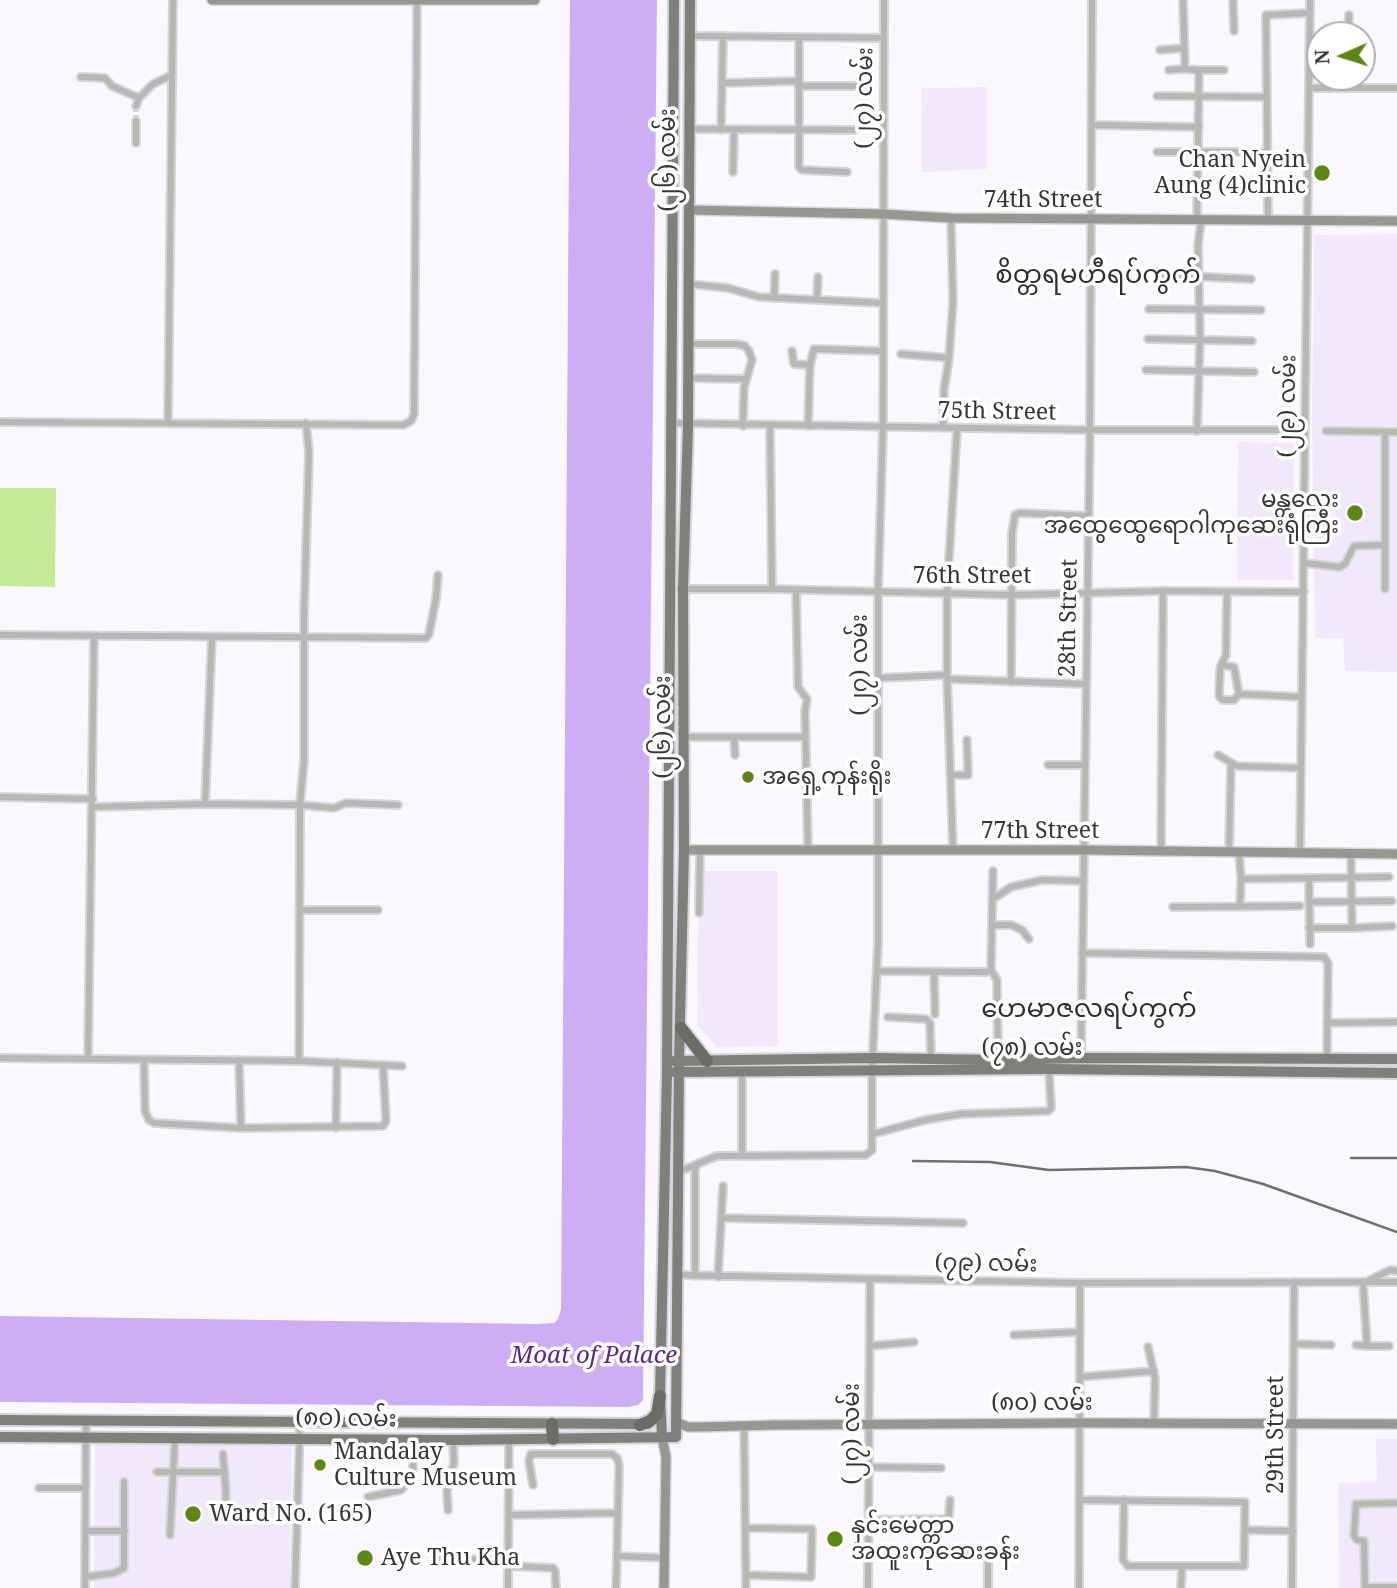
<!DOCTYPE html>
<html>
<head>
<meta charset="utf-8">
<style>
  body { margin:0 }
  #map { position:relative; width:1397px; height:1588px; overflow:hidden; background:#faf8fe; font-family:"Noto Serif",serif }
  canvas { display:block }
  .north { position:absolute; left:1306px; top:21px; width:70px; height:70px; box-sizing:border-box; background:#fff; border:2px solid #afaeb0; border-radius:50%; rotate:267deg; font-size:19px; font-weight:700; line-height:28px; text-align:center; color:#363539 }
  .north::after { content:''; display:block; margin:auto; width:24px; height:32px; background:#5c8714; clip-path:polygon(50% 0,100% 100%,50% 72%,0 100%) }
</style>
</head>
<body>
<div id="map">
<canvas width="1397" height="1588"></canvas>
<div class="north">N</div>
</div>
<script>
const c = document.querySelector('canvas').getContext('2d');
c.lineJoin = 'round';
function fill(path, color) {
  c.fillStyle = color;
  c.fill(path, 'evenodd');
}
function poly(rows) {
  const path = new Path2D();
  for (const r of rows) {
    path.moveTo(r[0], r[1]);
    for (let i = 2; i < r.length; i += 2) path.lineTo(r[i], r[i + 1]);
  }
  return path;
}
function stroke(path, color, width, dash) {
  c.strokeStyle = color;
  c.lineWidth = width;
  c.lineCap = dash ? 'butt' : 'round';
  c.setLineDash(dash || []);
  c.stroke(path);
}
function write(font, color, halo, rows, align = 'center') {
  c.font = font + ' "Noto Serif","Noto Sans Myanmar",serif';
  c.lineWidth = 7;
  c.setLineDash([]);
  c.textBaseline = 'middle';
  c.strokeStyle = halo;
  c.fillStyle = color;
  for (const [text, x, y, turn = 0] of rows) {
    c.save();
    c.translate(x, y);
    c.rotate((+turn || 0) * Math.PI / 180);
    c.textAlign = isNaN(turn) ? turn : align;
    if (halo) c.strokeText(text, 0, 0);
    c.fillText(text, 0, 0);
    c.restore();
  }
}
const built = poly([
  [987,87,987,169,922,172,921,88],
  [1397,234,1397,672,1345,671,1343,638,1315,638,1312,414,1314,235],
  [1238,442,1294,443,1293,580,1237,580],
  [702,871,778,871,778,1046,717,1047,697,1025,698,934],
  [1376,1439,1397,1439,1397,1588,1339,1588,1338,1483,1377,1482],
  [292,1440,290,1588,94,1588,95,1441]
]);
const green = poly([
  [0,488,56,488,55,587,0,586]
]);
const water = poly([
  [570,0,657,0,643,1400,638,1405,629,1407,0,1402,0,1316,537,1324,554,1323,558,1319,561,1309]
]);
const streetTunnel = poly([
  [136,121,136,106]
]);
const street = poly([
  [1233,0,1234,31],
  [1348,35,1349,15],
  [689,36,883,38],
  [799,37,799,167,802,170,847,172],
  [1160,50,1184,48],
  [1183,69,1199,70,1197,221],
  [1169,70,1183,69,1185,67,1183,0],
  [1199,70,1224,70],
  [81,77,105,78,112,86,139,98],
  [723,83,797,81],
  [798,86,856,86],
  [1310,88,1397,88],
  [1346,88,1347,77],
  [1157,96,1267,97],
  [136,106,139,98,153,84,172,75],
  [136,121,136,143],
  [1092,125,1199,127],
  [689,129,854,130],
  [721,130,723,36],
  [1157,152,1267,152],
  [733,172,734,130],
  [1268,220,1266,15,1309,13],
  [1161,275,1251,279],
  [689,284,728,288,759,297,882,303],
  [774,298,775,274],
  [817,299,818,277],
  [1149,309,1261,310],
  [1148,339,1252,341],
  [688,344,736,344,745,346,749,351,752,360,744,388,743,426],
  [792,351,794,364,810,365],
  [901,354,949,358],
  [1146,370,1254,372],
  [688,378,745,379],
  [0,422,403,425,411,421,414,414,417,2],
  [168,422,173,0],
  [672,423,1090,430,1305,430],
  [770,426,772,589],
  [808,426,810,365,814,349,882,351],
  [943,428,944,390,949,358,953,302,951,218],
  [1197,431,1200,339,1198,245,1201,222],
  [1326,431,1397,432],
  [1385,432,1385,589],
  [1304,563,1339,567,1345,564,1354,546,1385,545],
  [680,589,772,589,1012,595,1163,591,1304,592],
  [796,590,798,687,807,699,805,712,808,850],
  [0,635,426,638,429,634,436,599,438,575],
  [1221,665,1234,667,1239,694,1234,700,1223,700,1219,696,1220,670,1221,665,1226,655,1227,592],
  [879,678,947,675],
  [947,679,1085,684],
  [1011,682,1012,533,1015,515,1020,513,1088,516],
  [1239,694,1302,697],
  [685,737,805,737],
  [734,737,735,755],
  [1218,755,1237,766,1301,768],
  [1048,765,1085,765],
  [951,775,968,775,967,740],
  [0,797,93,799],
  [205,804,300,805,334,808,346,803,398,805],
  [93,807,205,804,212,637],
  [953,851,947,675,947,593,957,429],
  [1161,852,1163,591],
  [1229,852,1231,764],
  [1239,852,1241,879,1389,877],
  [1300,854,1310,0],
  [1309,879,1310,944],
  [993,899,1011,887,1042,880,1084,881],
  [1309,902,1392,901],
  [1240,906,1241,879],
  [1173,907,1300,906],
  [301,910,378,910],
  [699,913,700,850],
  [993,925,1011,925,1022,930,1029,939],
  [1309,928,1352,928,1351,854],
  [1352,928,1392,926],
  [1082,953,1324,957,1328,963,1327,1059],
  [991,970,997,980,998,1060],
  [877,971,986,972,991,970,993,871],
  [934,972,935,1014],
  [888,1017,926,1019,930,1023,931,1059],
  [1327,1023,1397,1022],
  [0,1058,299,1061,402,1066],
  [88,1059,94,636],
  [144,1060,145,1111,149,1120,154,1123,241,1128,383,1126,386,1121,383,1065],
  [239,1060,241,1128],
  [1081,1060,1090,430,1092,0],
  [299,1061,300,805,304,760,304,616,309,452,306,423],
  [336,1128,337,1062],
  [873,1134,925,1120,961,1114,1048,1111,1051,1108,1049,1069],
  [742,1156,742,1071],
  [678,1172,717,1156,866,1155,872,1150,872,1070,878,944,878,593,883,427,884,0],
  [722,1218,963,1223],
  [678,1275,1080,1283,1397,1282],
  [695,1276,695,1170,697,1164],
  [718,1277,723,1186],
  [1370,1280,1390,1270,1397,1271],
  [1363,1282,1367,1346,1389,1346],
  [1014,1335,1079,1332],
  [1294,1344,1331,1345],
  [1356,1345,1367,1346],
  [870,1346,914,1342],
  [1148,1347,1155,1378,1154,1423],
  [1080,1377,1154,1371],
  [744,1425,746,1588],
  [223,1454,226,1493,225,1513],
  [870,1467,941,1468],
  [157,1472,225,1472],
  [533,1485,529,1461,531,1454,612,1454,617,1458,619,1465,617,1556,665,1558],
  [39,1488,85,1488],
  [368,1497,401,1490,409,1481,413,1468,413,1440],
  [1080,1500,1156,1501,1242,1502,1245,1502,1244,1566,1128,1566,1123,1560,1124,1500],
  [1397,1503,1356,1504,1354,1536,1357,1540,1364,1541,1365,1587,1397,1587],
  [448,1510,447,1491,454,1463,453,1440],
  [509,1515,617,1513],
  [869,1520,945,1519,949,1516,950,1500],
  [746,1528,812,1529,811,1577,746,1575],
  [1245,1530,1293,1531],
  [85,1531,125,1531],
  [170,1535,175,1438],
  [923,1550,985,1552,988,1559,988,1588],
  [439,1559,509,1560],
  [509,1566,553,1568,555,1571,556,1588],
  [85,1577,114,1573,124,1568,124,1482],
  [85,1588,86,1421],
  [295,1588,300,1423],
  [508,1588,509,1440],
  [616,1588,617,1556],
  [868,1588,870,1280],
  [1079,1588,1080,1283],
  [1181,1588,1182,1566],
  [1292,1588,1294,1282]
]);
const secondary = poly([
  [212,0,535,0],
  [689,210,882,214,951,218,1397,221],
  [684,850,1085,850,1397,854],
  [676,1422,688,1427,701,1427,775,1425,1080,1423,1397,1424],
  [662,1437,666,1457,664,1588]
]);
const primary = poly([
  [674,1061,873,1058,998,1060,1081,1058,1397,1059],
  [674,1072,1049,1069,1397,1073],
  [0,1420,648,1424],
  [0,1437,453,1440,676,1437,679,1061,684,850,683,589,688,425,690,0],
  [662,1437,660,1396,667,1073,674,0]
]);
const highway = poly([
  [681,1028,707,1061],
  [552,1424,553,1439],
  [640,1425,650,1421,657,1414,660,1396]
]);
const rail = poly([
  [1351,1158,1397,1158],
  [913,1161,990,1162,1049,1170,1186,1167,1215,1171,1263,1184,1397,1232]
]);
const markers = [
  [1322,173,9,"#5c8714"],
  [1355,513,9,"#5c8714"],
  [748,777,7,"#5c8714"],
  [320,1465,7,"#5c8714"],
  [193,1514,9,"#5c8714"],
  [835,1539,9,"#5c8714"],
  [365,1558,9,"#5c8714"]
];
const streetNames = [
  ["(၂၇) လမ်း",865,98,-89],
  ["(၂၆) လမ်း",668,160,-90],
  ["74th Street",1043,200],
  ["(၂၉) လမ်း",1288,406,-89],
  ["75th Street",997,412,1],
  ["76th Street",972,576],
  ["28th Street",1069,618,-89],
  ["(၂၇) လမ်း",860,665,-90],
  ["(၂၆) လမ်း",663,727,-90],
  ["77th Street",1040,831],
  ["(၇၈) လမ်း",1032,1048],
  ["(၇၉) လမ်း",986,1264,1],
  ["(၈၀) လမ်း",1042,1403],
  ["(၈၀) လမ်း",346,1419,1],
  ["(၂၇) လမ်း",852,1434,-90],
  ["29th Street",1276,1435,-90]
];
const poiNames = [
  ["Chan Nyein",1306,160,"right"],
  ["Aung (4)clinic",1306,186,"right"],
  ["မန္တလေး",1339,500,"right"],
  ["အထွေထွေရောဂါကုဆေးရုံကြီး",1339,526,"right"],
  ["အရှေ့ကုန်းရိုး",762,777],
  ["Mandalay",334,1452],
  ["Culture Museum",334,1478],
  ["Ward No. (165)",209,1514],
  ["နှင်းမေတ္တာ",851,1526],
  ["အထူးကုဆေးခန်း",851,1552],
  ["Aye Thu Kha",381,1558]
];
const waterNames = [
  ["Moat of Palace",594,1356]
];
const quarterNames = [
  ["စိတ္တရမဟီရပ်ကွက်",1098,276],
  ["ဟေမာဇလရပ်ကွက်",1089,1010]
];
fill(built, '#f0e9fb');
fill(green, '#c2ea97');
fill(water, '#cdaef5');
stroke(streetTunnel, '#d3d1d7', 6, [6, 3]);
stroke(street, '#d7d5db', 10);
stroke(secondary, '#d7d5db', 12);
stroke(primary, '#d7d5db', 14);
stroke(highway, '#d7d5db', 16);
stroke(street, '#b5b8b3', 6);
stroke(secondary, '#949891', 9);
stroke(primary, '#7d8179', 10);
stroke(highway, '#696d65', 12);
stroke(rail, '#6f6e73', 2.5);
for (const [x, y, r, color] of markers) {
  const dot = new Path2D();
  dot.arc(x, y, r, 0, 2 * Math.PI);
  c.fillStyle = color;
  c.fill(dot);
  stroke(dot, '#fff', 2.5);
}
write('23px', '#363539', '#fff', streetNames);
write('23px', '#363539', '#fff', poiNames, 'left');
write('italic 24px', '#5c278c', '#fff', waterNames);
write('26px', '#302d35', '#fff', quarterNames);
</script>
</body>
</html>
